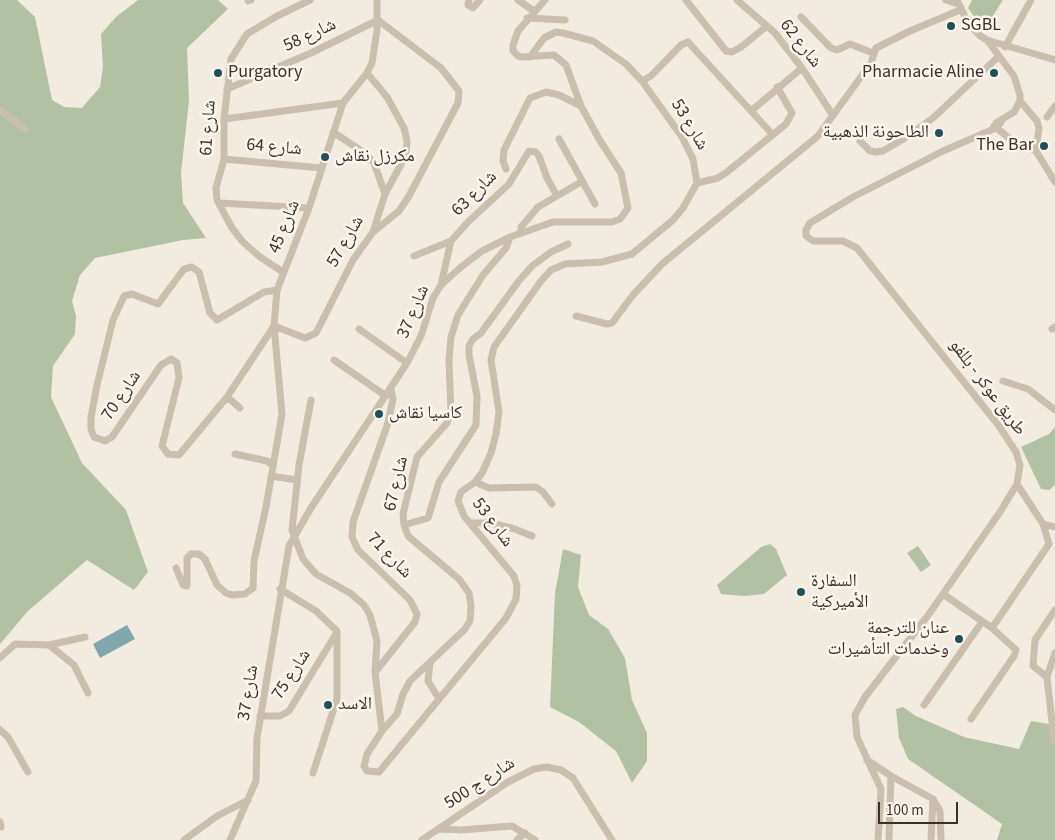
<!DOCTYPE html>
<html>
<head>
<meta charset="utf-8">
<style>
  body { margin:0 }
  #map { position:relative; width:1055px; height:840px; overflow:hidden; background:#f2ece0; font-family:"Source Sans 3",sans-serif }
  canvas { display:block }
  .scale { position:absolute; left:878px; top:802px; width:80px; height:22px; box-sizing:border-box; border:2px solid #39312b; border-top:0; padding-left:6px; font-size:15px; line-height:18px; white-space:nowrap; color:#39312b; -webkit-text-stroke:4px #faf5ed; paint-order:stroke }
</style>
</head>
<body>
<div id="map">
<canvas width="1055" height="840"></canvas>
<div class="scale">100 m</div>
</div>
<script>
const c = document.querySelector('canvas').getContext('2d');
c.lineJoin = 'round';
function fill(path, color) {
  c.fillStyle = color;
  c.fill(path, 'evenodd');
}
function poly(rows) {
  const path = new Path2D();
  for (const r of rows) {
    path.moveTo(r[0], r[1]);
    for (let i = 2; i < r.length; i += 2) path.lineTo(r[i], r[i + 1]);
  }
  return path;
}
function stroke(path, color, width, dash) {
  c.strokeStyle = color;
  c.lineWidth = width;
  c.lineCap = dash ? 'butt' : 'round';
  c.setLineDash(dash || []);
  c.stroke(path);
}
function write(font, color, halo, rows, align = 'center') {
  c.font = font + ' "Source Sans 3","Noto Naskh Arabic",sans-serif';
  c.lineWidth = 5;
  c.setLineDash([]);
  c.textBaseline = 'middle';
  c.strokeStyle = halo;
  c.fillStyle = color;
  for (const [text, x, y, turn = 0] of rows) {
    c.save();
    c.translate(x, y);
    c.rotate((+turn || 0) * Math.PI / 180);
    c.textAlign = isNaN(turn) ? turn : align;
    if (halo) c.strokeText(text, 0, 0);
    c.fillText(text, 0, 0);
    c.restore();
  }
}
const green = poly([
  [0,0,17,0,35,17,52,100,64,107,82,108,100,87,103,67,101,34,116,17,138,0,218,0,228,9,187,48,189,101,181,173,183,203,206,238,183,240,95,258,80,275,72,301,76,316,75,334,53,366,51,397,82,463,126,510,148,572,134,590,87,560,28,611,0,644],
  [972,0,1003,0,984,30,968,8],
  [1055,427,1055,485,1049,490,1041,489,1021,447,1049,434],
  [770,544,776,549,787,575,764,594,744,596,721,594,717,585,761,547],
  [918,546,931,565,921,572,907,553],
  [563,549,581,555,578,587,589,615,608,629,625,658,632,700,647,733,647,761,632,783,616,751,579,722,550,707,555,593],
  [903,707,916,716,964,737,1019,749,1031,721,1055,725,1055,840,997,840,1002,824,908,759,899,738,896,709]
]);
const water = poly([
  [127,625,135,639,100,658,93,644]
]);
const minor = poly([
  [469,0,468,5,473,8,480,0],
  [518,0,534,11],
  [686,0,726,51,732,52,741,47,767,26],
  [737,0,775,33,802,68,832,114],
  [946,0,958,4],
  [957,0,968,23,979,35,987,40,1055,60],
  [248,1,251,0],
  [801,17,831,48,837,50,850,44,873,53],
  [527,18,565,20],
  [987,40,1014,76,1020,95,1020,101,1014,112,996,123],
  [1005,47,1031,0],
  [642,81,651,76,681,45,688,42,773,135],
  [227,89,311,53,378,20,441,68,459,91,458,103,409,196,399,211,373,232],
  [1020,101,1037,121,1039,128,1036,151,1055,182],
  [0,110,26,130],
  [751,111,802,68],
  [1047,117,1055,106],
  [224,119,343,103],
  [994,126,1009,138,1036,151],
  [333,132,366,154,374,163,385,194],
  [559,139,595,204],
  [860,141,870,151,876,152,883,151,905,138,933,118,999,56],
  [224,159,321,168],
  [506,169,503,161,504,150,530,98,546,92,559,95,581,106],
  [697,183,718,178,727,172,786,124,792,113,777,87],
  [219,203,309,208],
  [521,233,521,227,538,207,581,182],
  [414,256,451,241],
  [283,272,260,257,243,242,232,228,217,200,216,188,224,159,224,119,231,59,247,34,277,16,310,0],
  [441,285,451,241,468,222,509,184,529,151,536,152,539,156,547,178,557,196],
  [277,290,264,292,217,320,210,313,199,272,192,267,184,269,158,304,132,294,124,296,113,320,97,385,91,417,91,429,94,437,105,441,112,437,161,365,171,359,177,363,179,378,162,446,168,454,179,455,227,397,274,326,305,338,316,333,353,260,373,232,385,194,406,155,407,141,404,128,387,97,367,73],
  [576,316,607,324,612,323,633,295,662,264,818,136,871,63,876,48,910,31,960,10],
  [359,329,407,363],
  [1052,329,1055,327],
  [334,360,386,396],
  [1003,381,1028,389,1055,410],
  [227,397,240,408],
  [311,400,299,465,292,530,303,559,316,574,350,593,364,605,370,615,377,641,375,672,382,731,367,754,364,766,367,771,379,772,506,618,516,599,517,586,514,576,464,516,458,501,461,492,475,482,482,473,491,453,496,434,499,412,491,360,494,347,541,281,551,270,565,264,602,262,632,254,673,220,683,208,697,183,693,159,682,137,642,81,626,64,593,41,563,33,556,32,544,38,530,57],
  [235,454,267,461,272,465],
  [271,476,297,480],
  [475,482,489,488,536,487,543,492,552,504],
  [471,523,491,523,515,529,532,536],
  [1043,524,1055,527],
  [404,525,428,518,439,482,476,425,477,396,469,355,469,346,473,339,481,333,518,282,532,266,551,252,568,244],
  [176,568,183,585,187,586,187,558,191,554,199,554,205,559,217,585,226,593,232,595,245,594,253,588,254,561,266,507,282,414,274,326,277,290,309,208,343,103,367,73,372,63,377,30,377,0],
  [280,589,316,611,337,631,337,699,313,773],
  [943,594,992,628,1016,650,1014,656,971,719],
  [992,628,1049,544,1043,524,1017,484],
  [49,645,74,665,88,693],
  [0,658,15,644,49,645,85,637],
  [430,663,428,681,439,699],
  [376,671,415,622,417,614,410,600,358,550,352,537,353,522,388,423,393,399,391,389],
  [1047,677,1033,666,1035,640,1055,610],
  [924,705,982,622],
  [260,716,280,716,289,711,337,632],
  [0,730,8,737,28,772],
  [382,731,397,714,403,694,410,681,465,629,470,621,471,606,469,593,459,579,408,536,404,525,403,514,417,457,447,423,451,413,449,360,451,337,458,315,483,275,506,248,510,237],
  [1054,741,1047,677,1055,653],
  [867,760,891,776,933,799,940,811,941,840],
  [0,822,1,827],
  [439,829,461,830,512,826,535,840],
  [184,840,217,816,248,800],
  [230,840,256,781,257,738,289,546,311,508,407,363,421,336,433,298,441,285,461,267,482,251,510,237,553,222,612,222,620,219,628,208,621,173,599,139,581,106,566,65,554,55,522,57,518,56,513,51,513,45,518,31,545,0],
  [422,840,508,782,534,769,547,767,561,770,573,778,612,840],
  [517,840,525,833],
  [878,840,881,789,857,737,855,715,865,697,929,614,1000,512,1017,484,1020,465,1016,452,999,426,857,248,843,241,813,241,806,236,806,230,810,223,853,197,943,151,996,128,1001,122],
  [889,840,891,776],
  [931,840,933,799]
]);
const markers = [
  [951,26,5,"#224f59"],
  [218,73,5,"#224f59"],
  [994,73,5,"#224f59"],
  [939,133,5,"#224f59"],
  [1044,146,5,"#224f59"],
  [325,157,5,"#224f59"],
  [379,414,5,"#224f59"],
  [801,592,5,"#224f59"],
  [959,639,5,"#224f59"],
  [328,705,5,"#224f59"]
];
const poiNames = [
  ["SGBL",961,26],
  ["Purgatory",228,73],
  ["Pharmacie Aline",984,73,"right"],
  ["الطاحونة الذهبية",929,133,"right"],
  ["The Bar",1034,146,"right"],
  ["مكرزل نقاش",335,157],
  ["كاسيا نقاش",389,414],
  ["السفارة",811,582],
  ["الأميركية",811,603],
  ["عنان للترجمة",949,629,"right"],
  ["وخدمات التأشيرات",949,650,"right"],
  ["الاسد",338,705]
];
const streetNames = [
  ["شارع 58",310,36,-25],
  ["شارع 62",800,44,52],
  ["شارع 53",689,125,59],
  ["شارع 61",209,128,-86],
  ["شارع 64",274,148,5],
  ["شارع 63",475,194,-45],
  ["شارع 45",285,227,-68],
  ["شارع 57",346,242,-60],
  ["شارع 37",414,312,-67],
  ["طريق عوكر - بللفو",987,388,53],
  ["شارع 70",122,396,-56],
  ["شارع 67",397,484,-77],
  ["شارع 53",492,523,53],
  ["شارع 71",389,556,46],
  ["شارع 75",292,675,-57],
  ["شارع 37",249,693,-81],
  ["شارع ج 500",480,784,-33]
];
fill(green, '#b2c1a1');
fill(water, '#80a7ae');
stroke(minor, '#cabeac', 7);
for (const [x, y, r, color] of markers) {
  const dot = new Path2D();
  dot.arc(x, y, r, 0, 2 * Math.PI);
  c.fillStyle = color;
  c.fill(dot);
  stroke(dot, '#faf5ed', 2);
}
write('18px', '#39312b', '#faf5ed', poiNames, 'left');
write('18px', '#39312b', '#faf5ed', streetNames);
</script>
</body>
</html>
